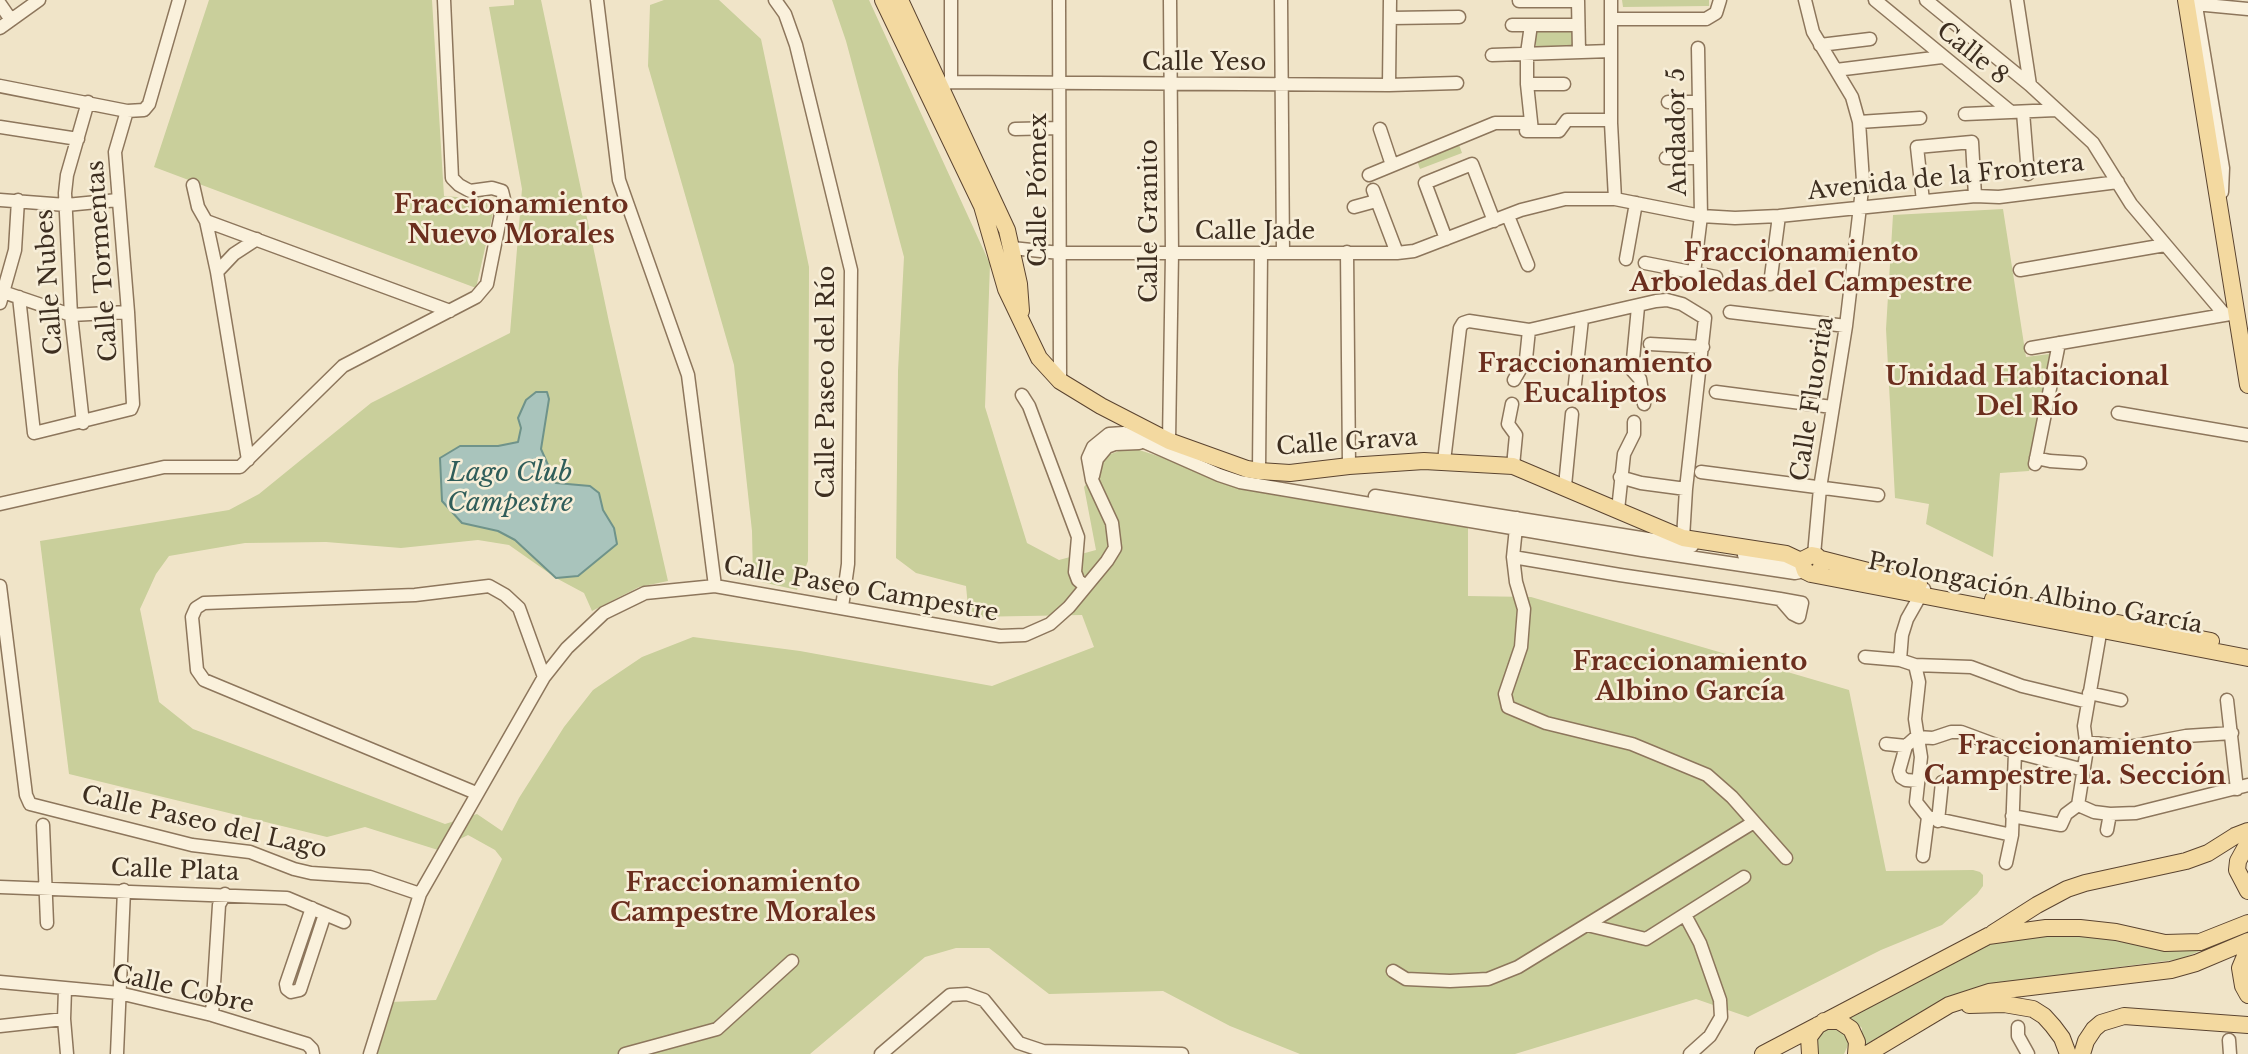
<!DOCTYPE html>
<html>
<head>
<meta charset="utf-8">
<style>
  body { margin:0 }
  canvas { display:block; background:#f0e4c8 }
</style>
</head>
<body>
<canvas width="2248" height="1054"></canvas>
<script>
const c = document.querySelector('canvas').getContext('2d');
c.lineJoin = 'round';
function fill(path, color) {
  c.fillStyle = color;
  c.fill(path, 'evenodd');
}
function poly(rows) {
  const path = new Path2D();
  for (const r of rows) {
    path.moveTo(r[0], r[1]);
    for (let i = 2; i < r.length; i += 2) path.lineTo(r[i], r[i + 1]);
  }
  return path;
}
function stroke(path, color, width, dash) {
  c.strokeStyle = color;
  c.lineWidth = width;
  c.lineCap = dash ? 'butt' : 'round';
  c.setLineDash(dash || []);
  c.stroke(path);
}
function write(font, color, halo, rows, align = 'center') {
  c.font = font + ' "Libre Baskerville",serif';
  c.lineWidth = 5;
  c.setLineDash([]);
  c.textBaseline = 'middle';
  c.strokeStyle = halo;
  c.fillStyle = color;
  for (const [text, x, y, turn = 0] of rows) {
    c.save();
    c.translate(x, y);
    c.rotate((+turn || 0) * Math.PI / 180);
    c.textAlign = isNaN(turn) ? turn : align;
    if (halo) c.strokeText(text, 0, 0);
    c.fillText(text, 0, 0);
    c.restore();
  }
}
const green = poly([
  [209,0,432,0,444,196,496,200,476,288,154,167],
  [514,0,541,0,609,322,668,581,639,587,592,611,584,593,556,578,509,545,478,540,401,548,326,542,245,543,169,556,156,574,140,609,159,702,193,729,445,824,477,814,502,831,519,798,564,727,593,690,642,657,693,637,800,651,992,686,1094,647,1082,615,969,617,966,586,916,573,896,558,898,371,904,257,846,41,832,0,869,0,990,264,985,407,1027,543,1059,560,1096,550,1084,487,1108,455,1130,447,1284,497,1468,523,1468,596,1531,597,1849,690,1886,871,1973,870,1980,872,1983,875,1983,886,1977,894,1942,925,1881,950,1748,1017,1696,999,1515,1054,1300,1054,1230,1026,1163,991,1049,994,989,948,956,948,925,957,810,1054,377,1054,391,1002,436,1000,502,859,495,850,468,835,438,850,365,827,327,837,69,774,40,541,229,510,259,494,371,403,510,333,522,189,489,7,514,5],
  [664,0,719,0,761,39,809,267,808,561,797,590,753,580,752,531,734,365,648,66,650,5],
  [1622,0,1709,0,1709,6,1623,7],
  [1536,29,1572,29,1572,46,1536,46],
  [1457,139,1462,153,1420,169,1415,155],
  [2003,209,2026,357,2065,352,2029,471,2000,473,1993,557,1926,524,1929,504,1895,498,1886,329,1893,215],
  [2050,934,2093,937,2132,944,2209,947,2181,959,2003,982,1967,990,1862,1046,1862,1028,1848,1016,1989,942],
  [1837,1026,1848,1038,1849,1043,1844,1054,1818,1054,1816,1032]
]);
const water = poly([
  [536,392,547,392,549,399,541,449,556,483,590,486,599,493,603,510,614,528,617,544,578,576,556,578,515,540,498,531,462,523,442,501,440,458,460,446,498,446,518,442,521,428,518,418,526,400,536,392]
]);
const minor = poly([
  [597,0,619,180,688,375,715,586],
  [775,0,785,14,796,45,851,270,848,564,842,607],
  [1059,0,1060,381],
  [1281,0,1283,253],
  [1611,0,1611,123,1615,199],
  [1805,0,1813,32,1852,97,1859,122,1863,181,1846,326,1820,488,1814,555],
  [1875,0,2011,112],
  [1926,0,2030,85,2093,143,2131,204,2225,315],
  [2017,0,2030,85],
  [2195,0,2223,168,2222,192],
  [1519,1,1578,1,1579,51],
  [0,4,11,20],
  [2195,4,2248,9],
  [1391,18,1459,17],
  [1611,19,1706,19,1716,13,1720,0],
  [1512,25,1578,25],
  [1531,25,1527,53,1527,84,1532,131],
  [0,28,39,0],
  [1820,45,1870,39],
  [1492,55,1611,51],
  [1836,70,1942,57],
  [951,82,1389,85,1457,83],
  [1527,84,1564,84],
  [943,85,951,82,951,0],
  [1389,85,1390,0],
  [0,86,127,111,144,110,149,104,179,0],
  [1668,102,1699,102],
  [2023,112,2028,174],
  [1965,114,2056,110],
  [1859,122,1920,118],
  [0,127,78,139],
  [1015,129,1058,128],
  [1380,129,1392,165],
  [1526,131,1559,131,1567,120,1611,120],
  [1666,158,1700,158],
  [1369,175,1495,123,1531,123],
  [193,185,198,207,206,221,450,311],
  [1373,190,1397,253],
  [0,200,66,205,118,200],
  [1923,201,1917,147,1972,142,1975,196],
  [1354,207,1376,201],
  [1508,216,1528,265],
  [206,221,217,272,248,460],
  [1446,239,1425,183,1472,164,1494,221],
  [1012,248,1060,253,1397,253,1414,251,1521,210,1565,199,1615,199,1701,216,1735,218,1779,216,1975,196,1999,197,2118,182],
  [1347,252,1349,466],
  [1626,259,1636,203],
  [1645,263,1716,277],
  [2020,270,2165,245],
  [217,272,234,254,257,239],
  [1694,273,1701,216,1698,48],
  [1770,284,1779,216],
  [0,291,71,315,128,312],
  [19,297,34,433,131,409,133,404,128,312,115,152,127,111],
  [0,303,15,250,18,200],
  [1638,307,1632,370,1640,379,1644,404],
  [1730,312,1846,326],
  [1650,344,1703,347],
  [2031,348,2230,314],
  [1514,380,1526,359,1529,330],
  [1716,392,1832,407],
  [1574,393,1582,319],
  [1022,395,1029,406,1078,537,1075,572,1078,580,1085,586],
  [1512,404,1508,424,1516,435,1513,466],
  [2118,413,2248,435],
  [83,423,71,315,65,193,67,175,88,102],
  [1169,441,1172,253,1170,0],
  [2036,458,2050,461,2080,463],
  [1444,461,1460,328,1463,323,1469,321,1529,330,1656,301,1667,300,1682,304,1705,318,1686,489,1683,538],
  [2035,464,2059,343],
  [1259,471,1261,253],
  [1701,472,1878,495],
  [1093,476,1097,459,1107,447,1115,444,1139,443],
  [1620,477,1641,483,1686,489],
  [1565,486,1572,414],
  [1375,496,1692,546],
  [0,504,164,467,240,467,343,366,476,297,487,284,504,199,502,191,492,188,470,191,459,185,452,178,444,0],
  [1618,510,1624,454,1634,434,1634,422],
  [1517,518,1513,557,1516,582,1524,609,1521,647,1505,694,1508,707,1546,723,1632,744,1707,775,1732,797,1786,858],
  [1744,555,1799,565],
  [1513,557,1620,575,1742,593,1780,599,1802,603,1799,617,1793,614,1780,599],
  [0,586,26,795,30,804,192,845,250,852,294,869,311,873,370,877,420,894],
  [1865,657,1900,660,1915,665,1971,667,2022,686,2088,702],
  [1900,660,1902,635,1907,619,1924,589],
  [1915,665,1919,682,1915,719,1921,757,1916,802,1928,817,2012,835],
  [2089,693,2121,700],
  [2227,700,2237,789],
  [2085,742,2128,747,2186,736,2232,733],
  [1886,744,1906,746,1916,737,1933,738,1951,732,1961,732,2015,752,2084,770],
  [1906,746,1899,771,1901,777,1906,780,1918,781],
  [476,793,204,680,197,670,192,617,196,608,204,603,415,595,489,586,505,595,519,608,544,677],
  [2078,805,2094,812,2110,814,2136,813,2248,785],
  [2012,816,2061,825,2066,814,2078,805,2087,749,2084,726,2102,622],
  [1938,821,1942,782],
  [43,825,47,923],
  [2107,830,2110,814],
  [1923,856,1928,817],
  [2006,863,2012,835,2015,752],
  [0,887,287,898,344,922],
  [312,908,286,984,287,989,291,992,300,990,325,914],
  [1685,915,1700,943,1720,1000,1721,1017,1710,1036,1690,1054],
  [1587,925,1646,939,1744,877],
  [1393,971,1406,979,1450,981,1488,979,1518,967,1754,822],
  [0,982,119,993,212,1015,307,1044,312,1049,313,1054],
  [65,989,64,1019,67,1054],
  [212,1015,219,905,225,894],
  [0,1026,64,1019],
  [2018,1027,2018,1036,2028,1054],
  [2229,1040,2230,1054],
  [117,1054,124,890],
  [370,1054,420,894,544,677,567,648,604,613,645,593,715,586,1000,636,1025,635,1050,624,1069,607,1107,561,1115,548,1112,523,1092,480,1088,458,1093,447,1109,434,1124,433,1219,475,1240,482,1642,550,1795,573,1805,571],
  [625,1054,717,1029,792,961],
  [881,1054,950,995,967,994,984,1000,1019,1043,1043,1051,1182,1054]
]);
const major = poly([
  [883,0,982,206,1006,289,1039,358,1060,381,1101,406,1169,441,1247,469,1259,471,1290,473,1349,466,1424,461,1513,466,1683,538,1786,554,1803,562],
  [900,0,1007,230,1019,284,1021,311],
  [2186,0,2248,385],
  [1821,559,1919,584],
  [1814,574,1820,571,1822,562,1817,556,1812,555,1804,559,1803,565,1805,571,1811,574,2248,658],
  [1993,599,2211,641],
  [2248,843,2238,861,2237,870,2248,891],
  [1993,933,2037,905,2067,889,2085,883,2186,861,2208,853,2235,836,2248,831],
  [2248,949,2240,968,2243,986,2248,995],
  [1969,1005,2004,1004,2033,1009,2044,1016,2053,1026,2062,1038,2068,1054],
  [1824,1021,1839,1021,1851,1029,1857,1042,1856,1054],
  [1763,1054,1988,936,2046,928,2080,928,2116,932,2165,943,2200,942,2248,923],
  [1810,1054,1809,1037,1818,1025],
  [1867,1054,1949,1005,1989,992,2171,970,2196,963,2248,941],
  [2082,1054,2086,1041,2094,1029,2101,1023,2124,1016,2248,1025]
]);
const streetNames = [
  ["Calle 8",1972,54,39],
  ["Calle Yeso",1204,63],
  ["Andador 5",1678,132,-91],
  ["Avenida de la Frontera",1946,178,-6],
  ["Calle Pómex",1039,190,-90],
  ["Calle Granito",1150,221,-90],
  ["Calle Jade",1255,232],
  ["Calle Tormentas",103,261,-94],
  ["Calle Nubes",50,282,-94],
  ["Calle Paseo del Río",827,382,-90],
  ["Calle Fluorita",1813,399,-81],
  ["Calle Grava",1347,443,-4],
  ["Calle Paseo Campestre",861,590,10],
  ["Prolongación Albino García",2035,594,11],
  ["Calle Paseo del Lago",204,823,13],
  ["Calle Plata",175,871,2],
  ["Calle Cobre",183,990,13]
];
const neighbourhoodNames = [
  ["Fraccionamiento",511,206],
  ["Nuevo Morales",511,236],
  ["Fraccionamiento",1801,254],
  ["Arboledas del Campestre",1801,284],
  ["Fraccionamiento",1595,365],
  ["Eucaliptos",1595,395],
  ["Unidad Habitacional",2027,378],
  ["Del Río",2027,408],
  ["Fraccionamiento",1690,663],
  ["Albino García",1690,693],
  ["Fraccionamiento",2075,747],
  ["Campestre 1a. Sección",2075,777],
  ["Fraccionamiento",743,884],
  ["Campestre Morales",743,914]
];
const waterNames = [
  ["Lago Club",510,474],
  ["Campestre",510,504]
];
fill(green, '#c9cf9b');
fill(water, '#a9c4bc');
stroke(water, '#6f938a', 2);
stroke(minor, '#8d765c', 15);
stroke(major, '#5b4430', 18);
stroke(minor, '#faf1dc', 12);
stroke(major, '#f3d9a0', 16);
write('24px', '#3d2e20', '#f7eed8', streetNames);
write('bold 26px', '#6b2e1e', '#f7eed8', neighbourhoodNames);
write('italic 26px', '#2f5d5a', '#f7eed8', waterNames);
</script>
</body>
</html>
